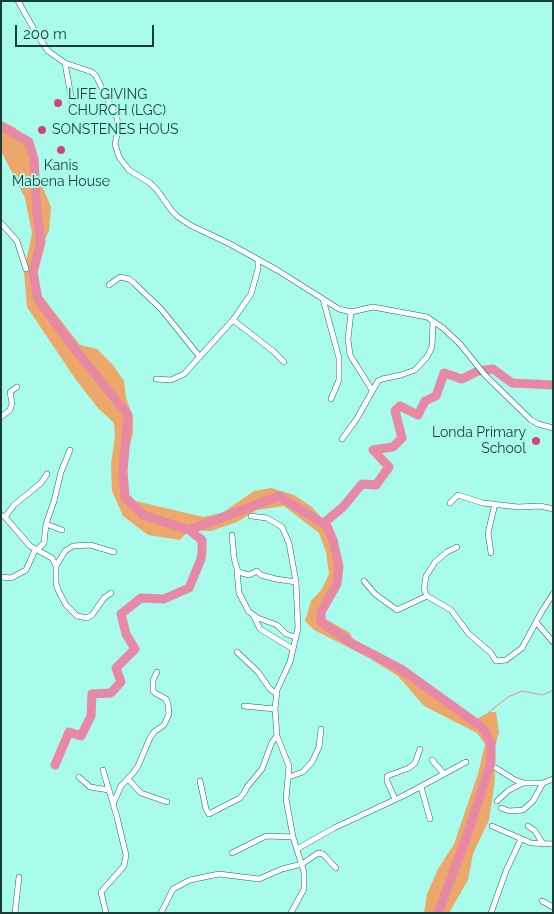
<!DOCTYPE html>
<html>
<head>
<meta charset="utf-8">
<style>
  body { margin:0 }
  #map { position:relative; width:554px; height:914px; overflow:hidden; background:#a9fcec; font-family:Raleway,sans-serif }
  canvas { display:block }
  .frame { position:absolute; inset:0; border:2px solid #1a3c36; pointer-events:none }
  .scale { position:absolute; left:15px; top:25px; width:139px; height:22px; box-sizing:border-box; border:2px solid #1a3c36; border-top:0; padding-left:6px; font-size:15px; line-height:18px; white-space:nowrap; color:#1a3c36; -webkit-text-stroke:4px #a9fcec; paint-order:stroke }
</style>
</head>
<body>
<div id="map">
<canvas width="554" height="914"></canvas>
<div class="frame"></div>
<div class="scale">200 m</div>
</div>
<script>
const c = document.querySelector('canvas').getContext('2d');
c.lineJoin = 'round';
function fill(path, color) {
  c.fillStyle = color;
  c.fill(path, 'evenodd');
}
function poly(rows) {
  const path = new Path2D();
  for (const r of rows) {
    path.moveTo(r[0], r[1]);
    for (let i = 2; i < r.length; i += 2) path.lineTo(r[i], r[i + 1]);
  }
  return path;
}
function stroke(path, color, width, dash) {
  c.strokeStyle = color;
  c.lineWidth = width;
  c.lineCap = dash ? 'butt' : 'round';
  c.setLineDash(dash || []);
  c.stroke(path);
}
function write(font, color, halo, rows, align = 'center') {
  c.font = font + ' Raleway,sans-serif';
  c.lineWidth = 4;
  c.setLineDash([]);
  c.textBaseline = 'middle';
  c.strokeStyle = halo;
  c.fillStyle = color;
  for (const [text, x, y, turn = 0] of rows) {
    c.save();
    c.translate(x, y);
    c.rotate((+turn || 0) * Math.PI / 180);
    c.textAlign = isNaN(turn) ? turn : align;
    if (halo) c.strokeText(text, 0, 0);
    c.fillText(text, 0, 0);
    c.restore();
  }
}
const green = poly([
  [1,121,14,127,26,139,30,157,51,207,49,231,45,239,35,275,41,295,80,345,97,349,113,365,124,381,126,398,133,417,133,433,126,461,124,487,131,500,203,517,222,513,254,491,271,488,294,495,312,507,330,528,337,548,338,581,319,615,350,633,355,645,400,667,428,689,439,693,449,704,477,719,489,712,496,712,499,732,494,751,495,780,489,820,473,854,468,880,449,913,424,913,427,894,438,869,454,844,478,774,485,744,477,733,424,706,398,676,369,658,314,630,305,621,311,601,322,589,329,574,326,552,319,533,284,506,257,510,237,522,211,531,189,530,180,540,148,535,123,516,112,491,111,465,115,436,114,423,98,408,76,380,27,307,24,272,32,233,25,198,1,151]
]);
const stream = poly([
  [489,712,508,697,522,691,543,695,553,690]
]);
const river = poly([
  [1,126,29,142,34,159,37,214,41,242,33,272,38,299,74,348,128,415,123,471,125,497,143,515,189,530,279,496,327,526,333,540,339,566,337,584,321,612,321,622,353,644,401,669,483,728,491,743,491,762,468,833,438,913],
  [325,522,343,507,362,484,376,485,389,467,373,450,393,447,402,438,395,411,400,406,418,415,425,401,436,396,444,373,462,379,478,371,493,369,512,383,553,385],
  [55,765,69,732,81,736,91,716,92,694,111,693,121,682,116,668,135,649,126,634,121,614,141,598,164,599,189,588,201,559,202,551,202,540,189,530]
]);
const minor = poly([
  [18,1,36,33,48,51,65,63,92,72,96,76,117,118,118,130,115,144,119,157,129,170,150,183,157,190,172,211,178,217,190,225,230,244,277,270,339,309,351,312,373,307,427,317,443,328,460,344,485,375,531,420,538,424,553,428],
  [65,63,72,102],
  [1,223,17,241,26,269],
  [109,285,120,277,129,279,134,283,161,309,200,357],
  [323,299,339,358,339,380,331,399],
  [351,312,348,339,350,355,372,390],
  [233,320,273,351,284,362],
  [156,379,171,380,184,374,233,320,251,294,258,269,258,261],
  [1,417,10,410,12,403,10,392,17,387],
  [342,439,356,420,378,381,382,379,401,375,415,370,427,357,432,347,433,321],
  [450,503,458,495,483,503,518,507,540,506,553,509],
  [1,515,5,517,30,546,52,558,56,566,56,583,58,590,66,605,77,616,87,618,92,615,104,598,111,593],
  [251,516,267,518,282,527,289,543,296,582,298,628,290,662,277,690,275,709,277,736,289,766,286,799,293,837,304,872,304,889,291,913],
  [5,517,14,505,41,483,47,474],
  [46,524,62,530],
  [232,535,234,558,238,572,249,575,257,571,261,575,276,579,296,582],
  [457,547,447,552,435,562,426,576,424,589,427,596,451,610,469,634,491,653,496,661,506,660,522,648,542,611,553,594],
  [37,550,44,543,46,524,54,501,61,472,70,450],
  [491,553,488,533,495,504],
  [56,566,65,551,73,546,90,545,114,552],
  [237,570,239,593,249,612,258,618,277,625,286,634,295,637],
  [1,577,11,578,26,570,35,550],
  [364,581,375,594,397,610,427,596],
  [253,615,260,629,293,649],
  [536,622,553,642],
  [237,652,258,672,270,689,277,694],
  [244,706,275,709],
  [432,760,444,774],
  [496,768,515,780,524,783,543,783],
  [103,770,117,817,126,855,124,866,101,892,106,913],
  [79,777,90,787,109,790],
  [289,777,303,772,312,762,319,747,321,729],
  [128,779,141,793,167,802],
  [200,781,206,809,209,814,240,798,244,793,247,787,262,769,272,742,277,736],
  [421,787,430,819],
  [395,799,387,781,387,776,409,768,415,763,420,749],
  [497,801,509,790,523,783],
  [113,804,121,786,134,772,138,766,150,738,154,732,164,725,169,714,168,704,166,699,155,693,153,691,153,680,157,672],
  [501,808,509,811,523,810,533,801,543,783,553,779],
  [492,826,531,843,553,844],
  [528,826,535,831,543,844],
  [297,849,334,828,405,795,466,762],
  [232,853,266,836,293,837],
  [542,901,553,907],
  [15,913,19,877],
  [161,913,173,889,190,880,219,874,259,879,282,869,302,864,318,853,323,854,336,868],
  [491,913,506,871,521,839]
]);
const markers = [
  [58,103,5,"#d04579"],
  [42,130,5,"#d04579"],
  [61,150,5,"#d04579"],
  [536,441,5,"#d04579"]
];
const poiNames = [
  ["LIFE GIVING",68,95],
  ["CHURCH (LGC)",68,111],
  ["SONSTENES HOUS",52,130],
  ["Kanis",61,166,"center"],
  ["Mabena House",61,182,"center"],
  ["Londa Primary",526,433,"right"],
  ["School",526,449,"right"]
];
fill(green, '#eca76b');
stroke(stream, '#e788a5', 1);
stroke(river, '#e788a5', 9);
stroke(minor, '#116f63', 6);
stroke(minor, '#fff', 5);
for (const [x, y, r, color] of markers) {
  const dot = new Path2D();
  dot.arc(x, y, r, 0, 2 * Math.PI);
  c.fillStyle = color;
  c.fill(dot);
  stroke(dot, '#a9fcec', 2);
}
write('14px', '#1a3c36', '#a9fcec', poiNames, 'left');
</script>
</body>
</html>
